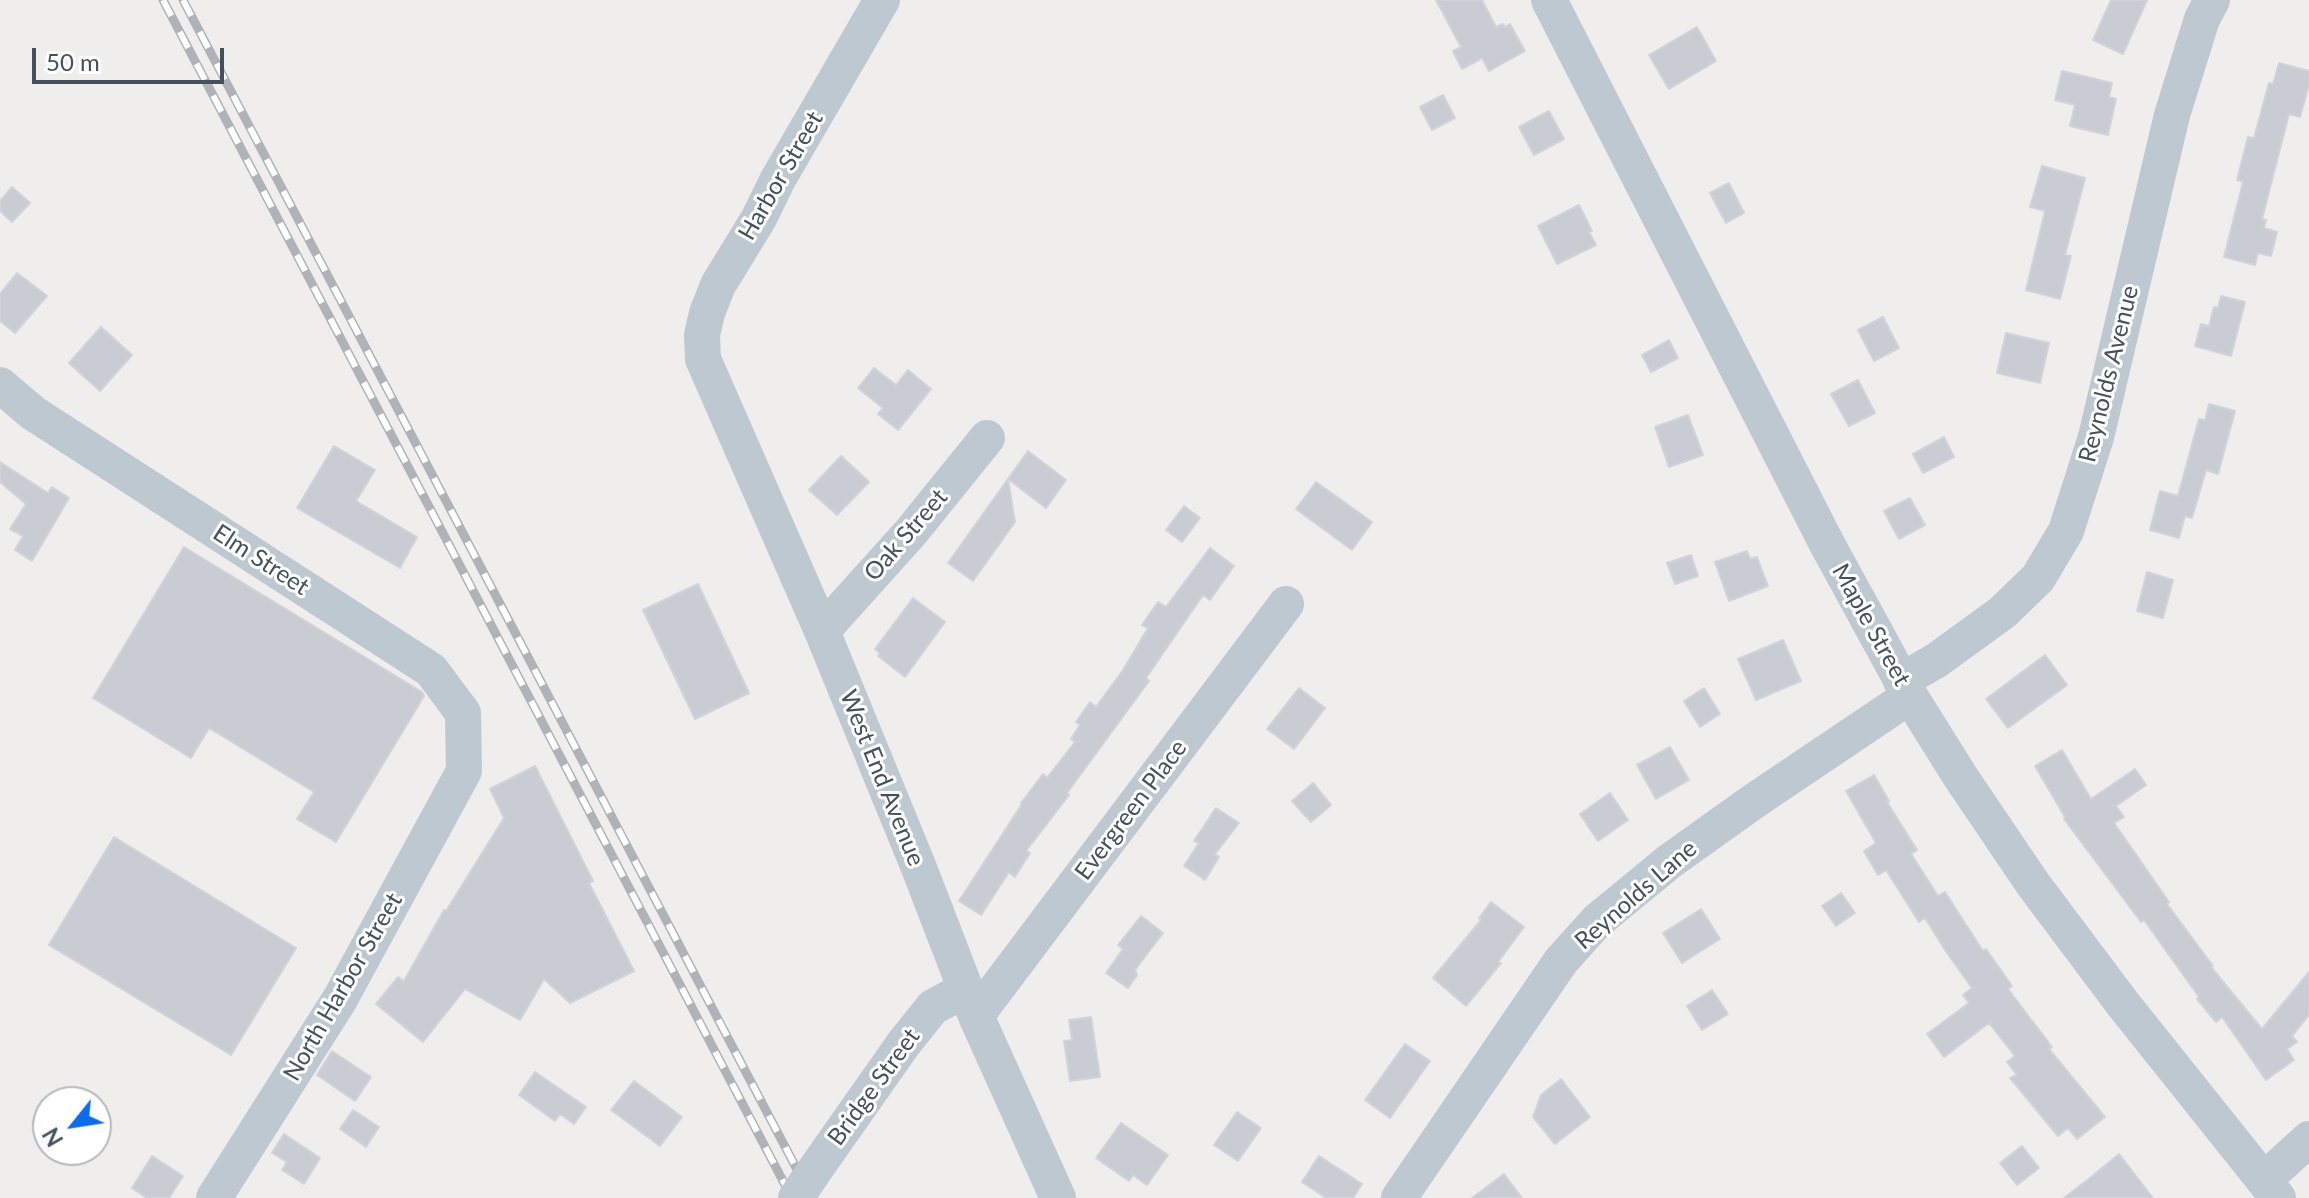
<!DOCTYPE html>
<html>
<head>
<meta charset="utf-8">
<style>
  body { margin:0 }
  #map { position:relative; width:2309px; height:1198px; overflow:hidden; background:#f0eded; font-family:Lato,sans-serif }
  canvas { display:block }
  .north { position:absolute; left:32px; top:1086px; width:80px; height:80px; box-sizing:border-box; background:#fff; border:2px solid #b4b9be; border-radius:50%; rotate:240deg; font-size:22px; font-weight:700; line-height:32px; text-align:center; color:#44515c }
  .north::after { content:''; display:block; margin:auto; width:28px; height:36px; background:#0c6cec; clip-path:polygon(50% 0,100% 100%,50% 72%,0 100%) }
  .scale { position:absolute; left:32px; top:48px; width:192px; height:36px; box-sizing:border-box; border:4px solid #44515c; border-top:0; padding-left:10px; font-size:24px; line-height:28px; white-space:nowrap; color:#44515c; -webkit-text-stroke:6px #fff; paint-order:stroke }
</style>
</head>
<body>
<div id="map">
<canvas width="2309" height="1198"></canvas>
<div class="north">N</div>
<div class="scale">50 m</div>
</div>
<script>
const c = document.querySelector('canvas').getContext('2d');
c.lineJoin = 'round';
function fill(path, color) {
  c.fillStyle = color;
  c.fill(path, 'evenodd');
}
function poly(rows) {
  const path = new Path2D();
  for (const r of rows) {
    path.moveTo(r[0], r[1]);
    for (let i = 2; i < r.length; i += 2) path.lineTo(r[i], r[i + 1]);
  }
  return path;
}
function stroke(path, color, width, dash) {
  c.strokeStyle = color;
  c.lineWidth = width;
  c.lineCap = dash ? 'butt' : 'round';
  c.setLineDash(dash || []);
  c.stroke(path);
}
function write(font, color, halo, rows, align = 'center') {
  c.font = font + ' Lato,sans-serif';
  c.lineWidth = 6;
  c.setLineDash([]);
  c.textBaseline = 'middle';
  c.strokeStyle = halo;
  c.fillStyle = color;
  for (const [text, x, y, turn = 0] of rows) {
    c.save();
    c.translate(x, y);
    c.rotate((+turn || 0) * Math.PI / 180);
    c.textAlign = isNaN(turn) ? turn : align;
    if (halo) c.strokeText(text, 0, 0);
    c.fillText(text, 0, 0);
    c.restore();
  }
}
const building = poly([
  [1436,0,1482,0,1496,27,1503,24,1505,27,1510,24,1525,51,1489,71,1482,58,1462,69,1453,51,1461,47,1436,0],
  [2111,0,2147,0,2123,54,2093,40,2111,0],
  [1697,27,1716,61,1669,89,1649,55,1697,27],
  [2279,63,2309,71,2309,85,2300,117,2289,114,2262,219,2266,220,2264,228,2277,232,2271,256,2258,253,2255,265,2224,257,2243,182,2237,180,2248,137,2254,138,2269,83,2273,84,2279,63],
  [2062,71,2112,83,2109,97,2116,99,2108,135,2070,126,2075,105,2055,100,2062,71],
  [1443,95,1455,118,1432,130,1420,107,1443,95],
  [1549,111,1564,139,1534,155,1519,127,1549,111],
  [2042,166,2085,178,2065,255,2071,256,2060,299,2026,290,2045,211,2030,207,2042,166],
  [1729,183,1744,213,1726,223,1710,193,1729,183],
  [12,187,30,203,12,222,0,211,0,201,12,187],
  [1579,205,1592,231,1589,232,1596,245,1557,264,1538,226,1579,205],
  [17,273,47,296,15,333,0,321,0,294,17,273],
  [2221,296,2245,302,2231,356,2195,346,2201,324,2209,326,2214,307,2218,308,2221,296],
  [1883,317,1899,348,1874,361,1858,330,1883,317],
  [101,327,132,355,100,391,69,363,101,327],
  [2006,333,2049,343,2040,383,1997,373,2006,333],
  [1669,340,1678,358,1651,372,1642,355,1669,340],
  [874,368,896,385,908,370,931,389,898,430,878,414,883,408,858,388,874,368],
  [1858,380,1875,413,1849,426,1831,394,1858,380],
  [2209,404,2235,411,2218,474,2206,470,2192,518,2185,516,2179,538,2150,530,2160,491,2178,496,2199,419,2205,420,2209,404],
  [1688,415,1703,455,1669,467,1655,427,1688,415],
  [1944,437,1954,457,1923,473,1913,454,1944,437],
  [334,446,375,470,356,501,417,537,400,568,297,508,334,446],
  [1028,451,1066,480,1046,508,1008,479,1015,522,973,581,948,563,1028,451],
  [841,456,869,482,837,515,809,490,841,456],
  [0,462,48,493,52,487,69,498,32,561,15,550,23,536,10,529,26,504,0,482,0,462],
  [1316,482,1372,522,1352,550,1296,509,1316,482],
  [1910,498,1925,525,1899,539,1884,511,1910,498],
  [1184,506,1200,518,1182,542,1166,530,1184,506],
  [184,547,422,692,424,696,336,842,297,819,314,792,209,728,191,758,93,698,184,547],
  [1210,548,1234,566,1210,600,1203,595,1146,678,1149,681,1067,793,1069,795,1026,851,1030,853,1015,877,1009,872,981,915,959,901,1022,804,1021,803,1043,774,1047,778,1075,742,1071,739,1080,725,1076,722,1090,702,1096,707,1123,670,1148,628,1142,625,1158,602,1166,607,1210,548],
  [1747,551,1750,559,1757,557,1768,586,1729,601,1715,562,1747,551],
  [1691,555,1698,576,1675,584,1667,563,1691,555],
  [2147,572,2173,580,2163,618,2137,611,2147,572],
  [698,584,749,693,695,719,643,610,698,584],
  [913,598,945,622,905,677,878,656,880,653,875,649,913,598],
  [1783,640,1801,681,1756,700,1738,659,1783,640],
  [2045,655,2067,685,2008,728,1986,699,2045,655],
  [1299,688,1325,708,1294,749,1267,729,1299,688],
  [1704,688,1720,714,1700,727,1684,701,1704,688],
  [1670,747,1689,780,1656,799,1637,765,1670,747],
  [2062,750,2091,799,2135,769,2146,785,2116,806,2124,817,2114,823,2169,902,2167,904,2213,966,2211,967,2262,1029,2309,972,2309,1015,2292,1036,2297,1042,2287,1049,2294,1060,2266,1080,2222,1017,2216,1022,2197,999,2199,997,2144,920,2141,922,2064,819,2065,817,2035,766,2062,750],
  [535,766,593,881,589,883,634,971,570,1003,544,979,520,1020,465,989,423,1042,376,1004,398,977,404,981,444,910,446,911,504,818,490,789,535,766],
  [1874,775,1889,801,1887,802,1917,850,1911,854,1938,896,1945,892,1983,951,1986,949,2012,986,2008,989,2052,1047,2049,1049,2105,1117,2077,1139,2068,1128,2058,1136,2010,1078,2017,1075,2007,1062,2015,1056,1989,1023,1944,1057,1927,1034,1969,1003,1963,995,1972,988,1947,953,1925,918,1919,922,1886,870,1878,875,1864,851,1876,843,1846,791,1874,775],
  [1313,783,1331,805,1311,822,1292,801,1313,783],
  [1610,793,1628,820,1598,841,1580,814,1610,793],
  [1216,808,1239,823,1215,854,1219,857,1205,880,1184,866,1199,843,1194,841,1216,808],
  [114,837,296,948,231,1055,49,945,114,837],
  [1841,893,1855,913,1836,926,1822,906,1841,893],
  [1491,902,1524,927,1498,962,1501,963,1466,1006,1433,978,1481,920,1479,918,1491,902],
  [1701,909,1720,939,1682,963,1663,933,1701,909],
  [1141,916,1163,933,1135,970,1137,975,1128,988,1106,973,1123,949,1118,945,1141,916],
  [1712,990,1728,1014,1702,1030,1687,1006,1712,990],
  [1091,1017,1100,1077,1070,1081,1064,1041,1072,1040,1069,1020,1091,1017],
  [1405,1044,1430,1061,1390,1118,1365,1100,1405,1044],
  [332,1051,371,1077,355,1101,317,1075,332,1051],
  [535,1072,586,1107,574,1124,560,1114,555,1121,519,1095,535,1072],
  [1561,1079,1590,1117,1555,1144,1533,1117,1541,1095,1561,1079],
  [634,1081,682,1117,660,1146,611,1110,634,1081],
  [353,1110,379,1127,366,1147,340,1129,353,1110],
  [1237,1112,1261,1128,1238,1161,1214,1145,1237,1112],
  [1121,1123,1168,1155,1147,1185,1133,1175,1129,1181,1096,1158,1121,1123],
  [284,1134,320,1158,304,1184,282,1170,287,1162,272,1153,284,1134],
  [2022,1146,2039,1168,2017,1185,2000,1163,2022,1146],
  [2119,1154,2153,1198,2064,1198,2091,1177,2119,1154],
  [152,1156,183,1176,169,1198,147,1198,132,1188,152,1156],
  [1319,1156,1362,1184,1353,1198,1326,1198,1302,1182,1319,1156],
  [1504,1174,1522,1198,1472,1198,1504,1174]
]);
const minor = poly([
  [882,0,778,179,759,218,718,285,707,313,702,335,703,359,822,631,919,868,976,1016,1058,1198],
  [1549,0,1827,544,1910,696,1960,776,2033,884,2123,1004,2278,1198],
  [0,385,33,413,431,670,463,713,464,771,340,999,214,1198],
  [822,631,911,532,987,438],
  [1901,681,1937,660,2003,612,2038,578,2066,531,2096,437,2172,115,2202,19,2212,0],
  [976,1016,1286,604],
  [812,1174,904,1043,933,1007,965,990],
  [2264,1180,2309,1139],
  [1399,1198,1561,961,1597,921,1670,861,1754,801,1910,696]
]);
const rail = poly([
  [163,0,792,1198],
  [183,0,812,1198]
]);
const minorBridge = poly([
  [796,1198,812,1174]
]);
const streetNames = [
  ["Harbor Street",781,176,-60],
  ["Reynolds Avenue",2109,374,-76],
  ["Oak Street",906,535,-49],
  ["Elm Street",261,560,33],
  ["Maple Street",1871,625,61],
  ["West End Avenue",882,778,68],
  ["Evergreen Place",1131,810,-53],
  ["Reynolds Lane",1636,895,-41],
  ["North Harbor Street",343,987,-60],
  ["Bridge Street",874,1087,-54]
];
fill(building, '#c9ccd3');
stroke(building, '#d1d3da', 2);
stroke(minor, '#bdc8d1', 36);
stroke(rail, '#afb3b8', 9);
stroke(rail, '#fff', 6, [18]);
stroke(minorBridge, '#bdc8d1', 36);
write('24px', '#44515c', '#fff', streetNames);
</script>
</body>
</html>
